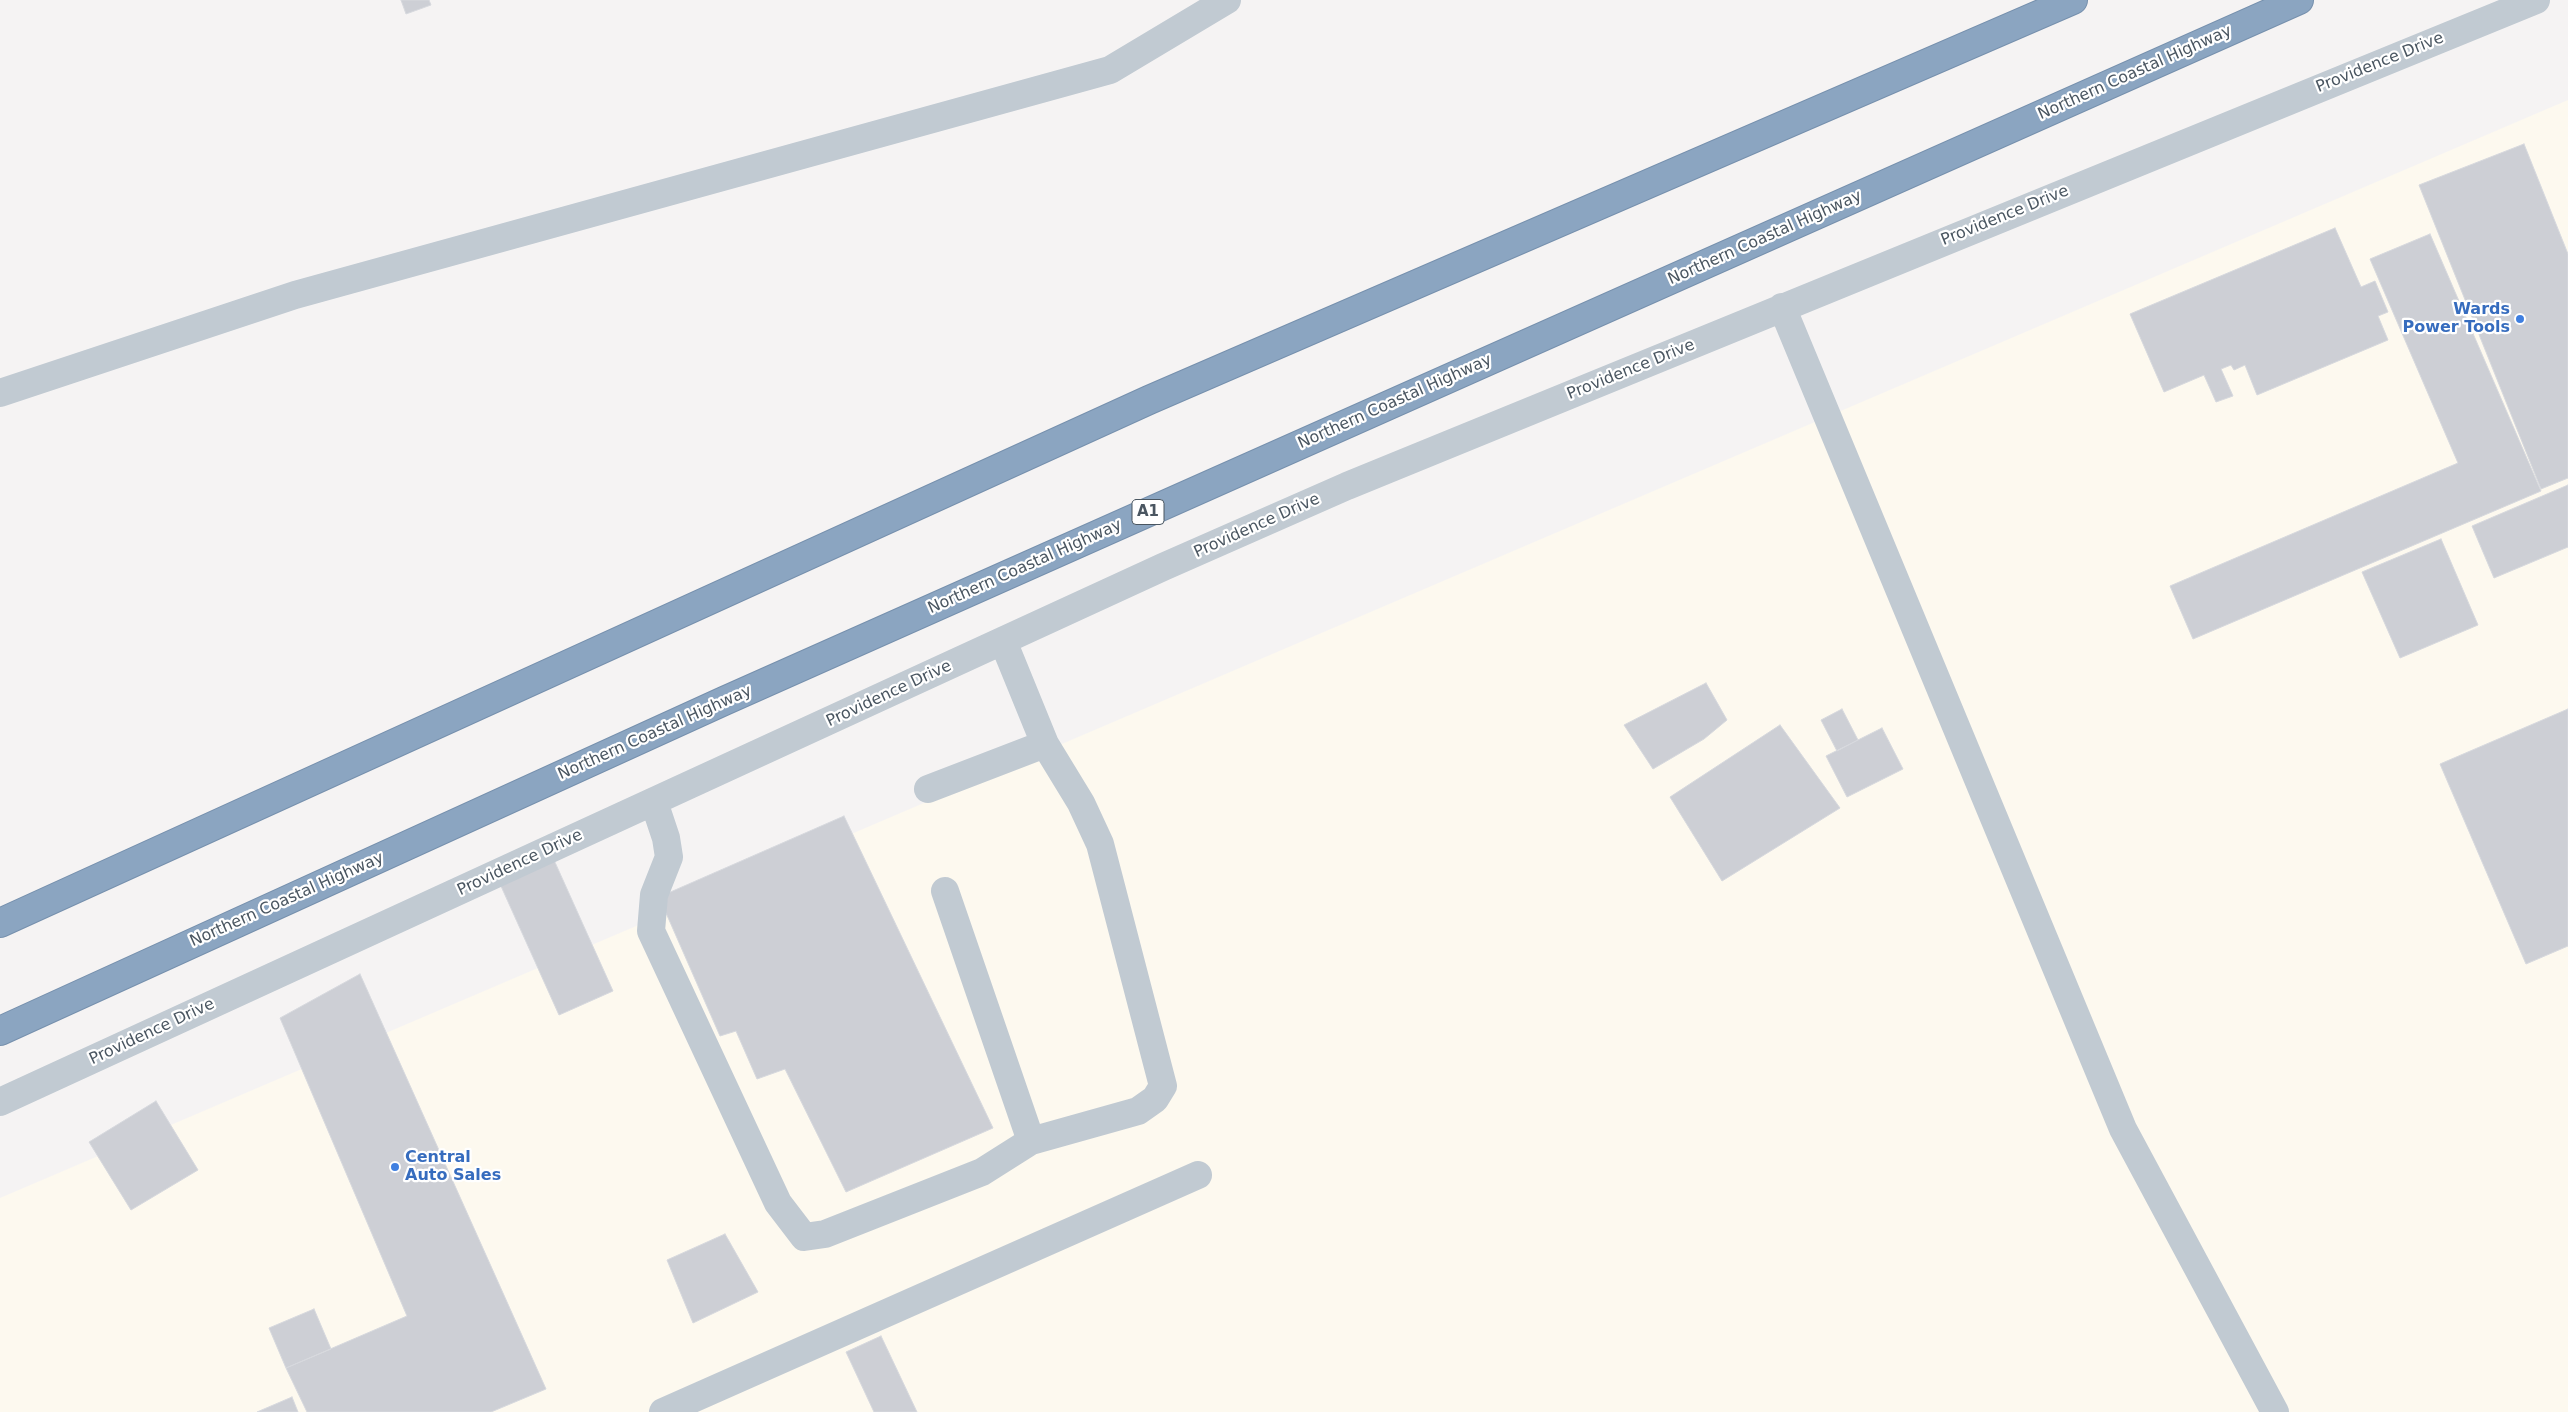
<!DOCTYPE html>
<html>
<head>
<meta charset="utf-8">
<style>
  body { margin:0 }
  canvas { display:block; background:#f5f3f3 }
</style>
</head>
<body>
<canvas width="2568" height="1412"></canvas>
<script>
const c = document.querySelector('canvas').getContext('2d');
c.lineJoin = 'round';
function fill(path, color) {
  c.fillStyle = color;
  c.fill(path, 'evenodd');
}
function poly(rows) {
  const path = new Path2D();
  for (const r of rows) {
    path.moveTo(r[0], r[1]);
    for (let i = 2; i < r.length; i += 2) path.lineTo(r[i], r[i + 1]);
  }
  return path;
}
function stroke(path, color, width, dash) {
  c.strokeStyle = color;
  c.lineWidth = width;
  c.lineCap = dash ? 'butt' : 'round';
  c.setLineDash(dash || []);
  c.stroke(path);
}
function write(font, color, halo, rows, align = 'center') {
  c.font = font + ' "DejaVu Sans",sans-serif';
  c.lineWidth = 4.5;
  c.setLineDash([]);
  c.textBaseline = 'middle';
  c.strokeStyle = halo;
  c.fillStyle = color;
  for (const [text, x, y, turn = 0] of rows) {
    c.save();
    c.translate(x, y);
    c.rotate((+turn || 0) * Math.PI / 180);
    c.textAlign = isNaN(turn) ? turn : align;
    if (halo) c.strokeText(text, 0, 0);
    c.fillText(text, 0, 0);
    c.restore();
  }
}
const commercial = poly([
  [2568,100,2568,1412,0,1412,0,1198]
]);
const building = poly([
  [401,0,429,0,431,5,406,14,401,0],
  [2524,144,2568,254,2568,478,2541,489,2419,185,2524,144],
  [2335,228,2361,287,2375,281,2388,312,2378,316,2388,340,2257,395,2245,365,2234,370,2231,365,2221,369,2233,396,2216,402,2204,375,2164,392,2130,314,2335,228],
  [2430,234,2541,491,2193,639,2170,586,2458,463,2370,259,2430,234],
  [2568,485,2568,547,2494,578,2472,526,2568,485],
  [2441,539,2478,625,2400,658,2362,572,2441,539],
  [1706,683,1727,720,1704,739,1653,769,1624,725,1706,683],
  [1842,709,1858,740,1837,751,1821,720,1842,709],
  [2568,709,2568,946,2526,964,2440,764,2568,709],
  [1780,725,1840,808,1722,881,1670,797,1780,725],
  [1882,728,1903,769,1847,797,1826,756,1882,728],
  [844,816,993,1128,846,1192,785,1069,757,1079,736,1031,720,1036,659,897,844,816],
  [554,860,613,991,559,1015,500,884,554,860],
  [360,974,546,1389,491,1412,307,1412,286,1368,407,1316,280,1018,360,974],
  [156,1101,198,1170,131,1210,89,1142,156,1101],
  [725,1234,758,1292,693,1323,667,1260,725,1234],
  [314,1309,331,1349,286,1368,269,1328,314,1309],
  [881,1336,917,1412,874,1412,846,1352,881,1336],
  [292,1397,298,1412,257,1412,292,1397]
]);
const minor = poly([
  [1782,307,2123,1129,2275,1412],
  [0,393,295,295,1110,70,1227,0],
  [928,789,1045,744],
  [654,802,666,838,669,857,654,895,651,931,778,1203,804,1237,825,1234,982,1172,1031,1141,1138,1111,1155,1099,1163,1086,1100,844,1081,803,1045,744,1003,641],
  [945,891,1031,1141],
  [0,1102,1163,567,1347,486,2536,0],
  [663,1412,1198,1175]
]);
const highway = poly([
  [0,923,1149,400,2073,0],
  [0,1031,724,701,2299,0]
]);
const markers = [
  [2520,319,5,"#3f7fe0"],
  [395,1167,5,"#3f7fe0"]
];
const shields = [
  [1148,512,32]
];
const shieldNames = [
  ["A1",1148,512]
];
const streetNames = [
  ["Providence Drive",2380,63,-22],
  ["Northern Coastal Highway",2135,73,-24],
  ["Providence Drive",2005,216,-22],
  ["Northern Coastal Highway",1765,238,-24],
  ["Providence Drive",1631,370,-22],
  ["Northern Coastal Highway",1395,402,-24],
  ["Providence Drive",1257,526,-24],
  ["Northern Coastal Highway",1025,567,-24],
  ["Providence Drive",889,694,-25],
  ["Northern Coastal Highway",655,733,-24],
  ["Providence Drive",520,863,-25],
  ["Northern Coastal Highway",287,900,-24],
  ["Providence Drive",152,1032,-25]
];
const shopNames = [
  ["Wards",2510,310],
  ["Power Tools",2510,328],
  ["Central",405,1158,"left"],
  ["Auto Sales",405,1176,"left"]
];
fill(commercial, '#fdf9ef');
fill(building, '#cdcfd5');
stroke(building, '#d7d9de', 1);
stroke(highway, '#7690ad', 30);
stroke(minor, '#c1cad2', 28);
stroke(highway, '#8ba5c1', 28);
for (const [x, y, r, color] of markers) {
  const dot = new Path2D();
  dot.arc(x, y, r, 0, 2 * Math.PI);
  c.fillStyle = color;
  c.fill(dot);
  stroke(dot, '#fff', 2);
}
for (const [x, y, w] of shields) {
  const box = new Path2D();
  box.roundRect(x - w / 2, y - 12.5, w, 25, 4);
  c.fillStyle = '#fff';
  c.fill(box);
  stroke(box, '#4a5661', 1);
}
write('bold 15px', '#4a5661', null, shieldNames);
write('16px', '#4a5661', '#fff', streetNames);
write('bold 16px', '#366cbe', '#fff', shopNames, 'right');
</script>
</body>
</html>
